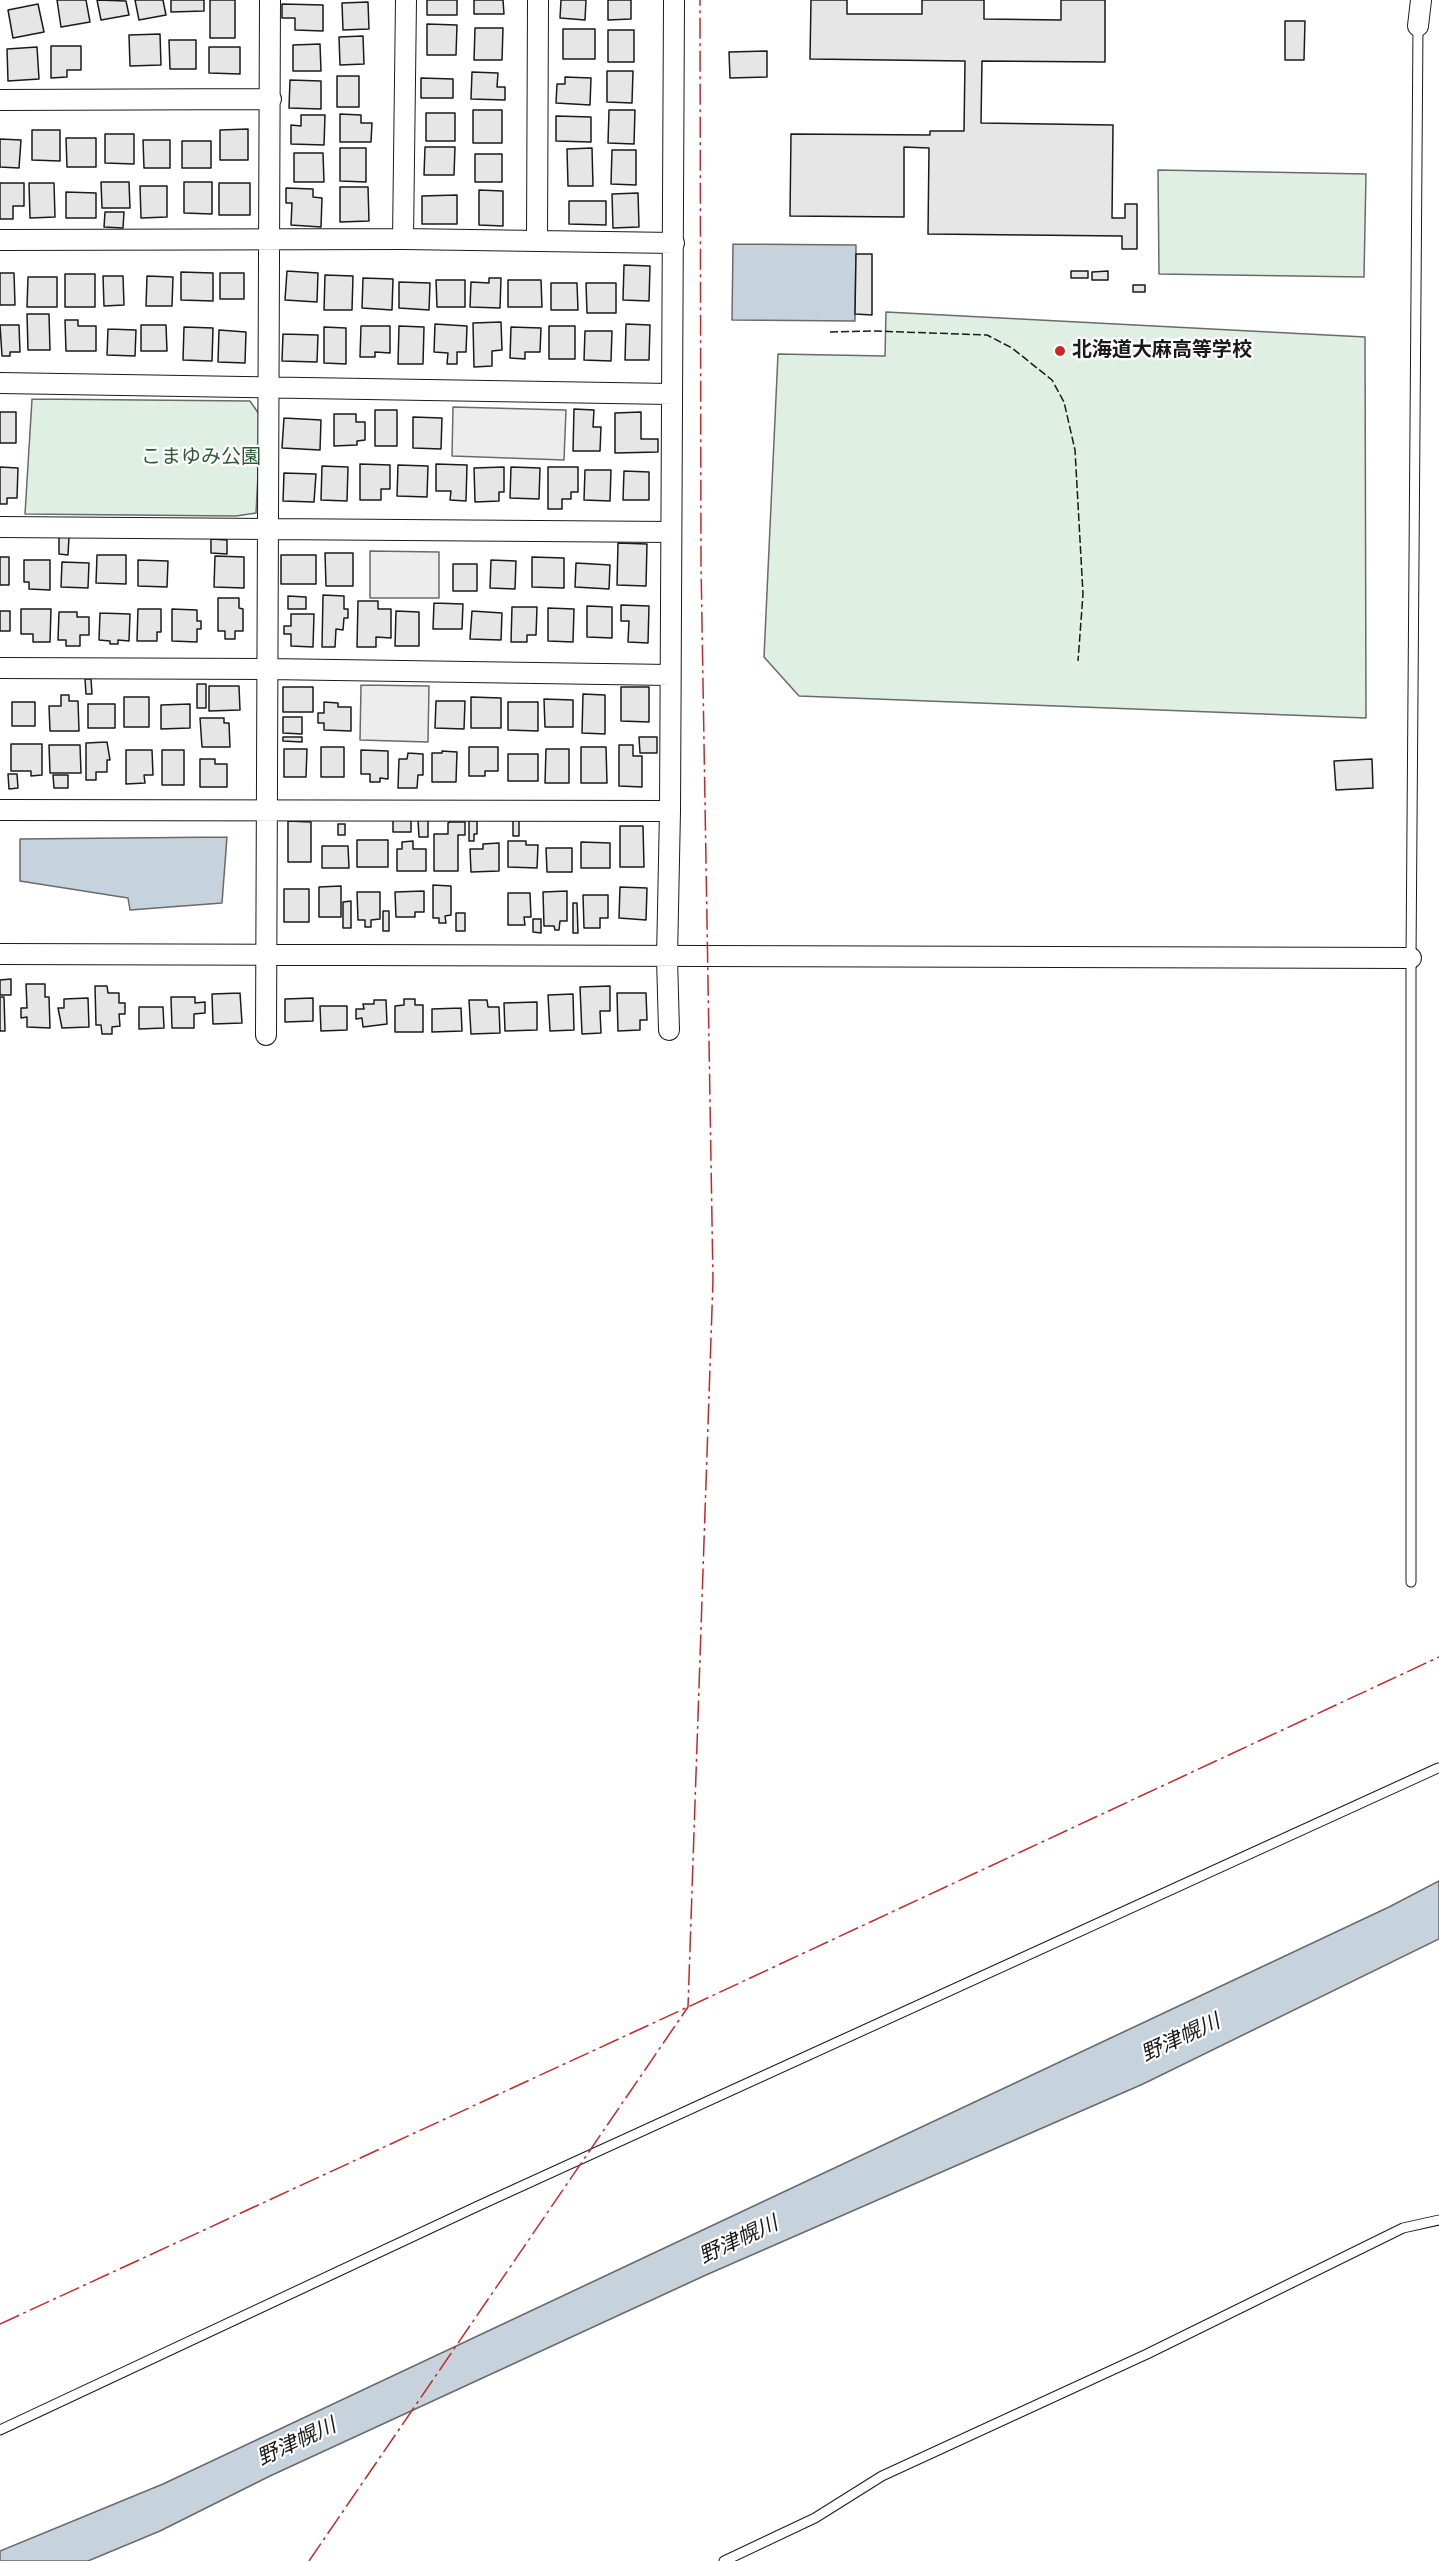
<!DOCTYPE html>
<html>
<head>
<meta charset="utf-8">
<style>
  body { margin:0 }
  canvas { display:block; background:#fff }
</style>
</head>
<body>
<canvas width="1439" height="2561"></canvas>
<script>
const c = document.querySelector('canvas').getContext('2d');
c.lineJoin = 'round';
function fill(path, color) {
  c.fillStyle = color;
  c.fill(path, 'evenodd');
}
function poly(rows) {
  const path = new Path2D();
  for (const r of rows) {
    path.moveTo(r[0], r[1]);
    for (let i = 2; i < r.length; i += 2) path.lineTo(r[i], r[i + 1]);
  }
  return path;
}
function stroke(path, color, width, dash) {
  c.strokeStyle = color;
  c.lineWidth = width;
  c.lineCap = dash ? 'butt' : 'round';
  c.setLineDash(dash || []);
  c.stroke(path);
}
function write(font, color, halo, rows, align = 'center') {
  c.font = font + ' "Roboto Condensed","Noto Sans JP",sans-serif';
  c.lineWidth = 4.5;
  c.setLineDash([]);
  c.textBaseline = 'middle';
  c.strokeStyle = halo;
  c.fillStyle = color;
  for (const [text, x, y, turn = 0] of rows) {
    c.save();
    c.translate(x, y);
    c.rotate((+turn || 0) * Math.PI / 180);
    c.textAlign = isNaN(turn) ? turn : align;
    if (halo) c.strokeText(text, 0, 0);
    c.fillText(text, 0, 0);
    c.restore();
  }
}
const green = poly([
  [1158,170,1366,174,1364,277,1159,274,1158,170],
  [886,312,1365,337,1366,718,799,696,764,657,778,354,885,356,886,312],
  [32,399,250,401,261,417,256,513,236,516,25,514,32,399]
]);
const parking = poly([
  [453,407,566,410,564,460,452,456,453,407],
  [370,551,439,552,439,598,370,598,370,551],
  [361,685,429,686,428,742,360,740,361,685]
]);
const water = poly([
  [733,244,856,245,855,321,732,320,733,244],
  [227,837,222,903,130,910,128,898,20,881,20,839,227,837],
  [1439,1881,1439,1939,1143,2084,706,2275,270,2476,160,2531,88,2561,0,2561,0,2551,163,2484,1389,1907,1439,1881]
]);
const building = poly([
  [57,0,86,0,90,22,61,27,57,0],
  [97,0,126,1,129,15,101,20,97,0],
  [135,0,163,0,166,15,139,20,135,0],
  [171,0,204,0,204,11,171,12,171,0],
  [210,0,235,0,235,38,210,38,210,0],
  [427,0,457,0,457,15,427,15,427,0],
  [474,0,503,0,504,14,474,14,474,0],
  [561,0,586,0,585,20,560,18,561,0],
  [608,0,631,0,631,19,608,20,608,0],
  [811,0,847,0,847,14,922,14,922,0,984,0,984,19,1061,20,1061,0,1105,0,1105,62,982,61,981,123,1113,125,1112,218,1125,218,1125,204,1137,204,1137,249,1122,249,1122,236,928,234,929,148,904,147,904,217,790,216,791,134,930,135,930,131,964,131,965,61,810,59,811,0],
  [368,2,369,29,343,30,342,3,368,2],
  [38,4,44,32,13,38,8,10,38,4],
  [282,4,323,5,323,31,295,30,295,18,282,18,282,4],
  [1285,21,1305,21,1304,60,1285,60,1285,21],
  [427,24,457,25,456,55,427,55,427,24],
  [475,28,503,28,502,60,474,60,475,28],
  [563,29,595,29,595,59,563,59,563,29],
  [608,30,634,30,634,62,608,62,608,30],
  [160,34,161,65,130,66,129,35,160,34],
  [363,36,364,64,340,65,339,37,363,36],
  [169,40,196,40,196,69,170,69,169,40],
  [320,44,321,71,293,71,293,45,320,44],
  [51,46,81,46,81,70,67,70,67,77,51,78,51,46],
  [37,47,39,79,8,81,7,49,37,47],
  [209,47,240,47,240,74,209,73,209,47],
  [767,51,767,77,730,78,729,52,767,51],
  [607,71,633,71,632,103,607,102,607,71],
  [472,72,498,73,497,87,505,87,505,100,471,99,472,72],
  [337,76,359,76,359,107,337,107,337,76],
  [565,77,591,78,590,105,556,103,557,84,565,84,565,77],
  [421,78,453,79,453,98,421,98,421,78],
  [290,80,321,81,321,109,289,108,290,80],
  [473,110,502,110,502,143,473,143,473,110],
  [609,110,635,110,634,144,608,143,609,110],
  [426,113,455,113,455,141,426,141,426,113],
  [340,114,361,115,361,123,372,123,371,142,340,142,340,114],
  [301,115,325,115,324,145,291,144,291,125,301,126,301,115],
  [556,116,591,117,591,142,556,141,556,116],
  [248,129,248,160,220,160,220,130,248,129],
  [32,130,60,130,60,161,32,160,32,130],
  [105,134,134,134,134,164,105,163,105,134],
  [66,138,96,138,96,167,67,167,66,138],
  [0,139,21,140,19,168,0,167,0,139],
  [143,140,170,140,170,168,144,168,143,140],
  [182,141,211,141,211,168,182,168,182,141],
  [425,147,455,147,454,175,424,175,425,147],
  [340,148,366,148,366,182,340,181,340,148],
  [592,148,593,186,568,186,567,149,592,148],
  [612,150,636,150,636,185,611,184,612,150],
  [294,153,323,153,324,182,294,182,294,153],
  [475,154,502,154,502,182,475,182,475,154],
  [101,182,129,182,130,208,102,208,101,182],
  [184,182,212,182,212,214,184,213,184,182],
  [0,183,24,183,24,206,13,206,13,219,0,219,0,183],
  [29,183,54,183,55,217,30,218,29,183],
  [219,183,250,183,250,215,219,215,219,183],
  [140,186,167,186,167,217,141,218,140,186],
  [340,187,368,187,369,221,340,222,340,187],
  [286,188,313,189,313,197,322,198,321,227,291,225,292,203,286,203,286,188],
  [479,190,503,191,503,226,479,225,479,190],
  [66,192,96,193,96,218,66,218,66,192],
  [638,193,639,227,613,228,612,194,638,193],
  [457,195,457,224,422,224,422,196,457,195],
  [569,201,606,201,606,225,569,224,569,201],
  [105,212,124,212,123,228,104,227,105,212],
  [856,254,872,254,872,315,855,314,856,254],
  [624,265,650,266,649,301,623,300,624,265],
  [287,271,318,273,317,302,285,300,287,271],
  [1071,271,1088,271,1088,278,1071,278,1071,271],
  [1108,271,1108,280,1092,280,1092,272,1108,271],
  [181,272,213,273,213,301,181,300,181,272],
  [0,273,14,273,15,305,0,305,0,273],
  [220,273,244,273,244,299,220,299,220,273],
  [65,274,95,274,95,307,65,307,65,274],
  [325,275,353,276,352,310,324,310,325,275],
  [103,276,123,276,124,305,104,306,103,276],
  [147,276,173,277,172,306,146,306,147,276],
  [28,277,57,277,57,307,27,307,28,277],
  [363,278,393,279,392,310,362,308,363,278],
  [489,278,501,278,500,308,470,307,471,282,489,283,489,278],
  [436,280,465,280,465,307,437,307,436,280],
  [508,280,541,280,542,307,508,307,508,280],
  [399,282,430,283,429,310,399,308,399,282],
  [551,283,577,283,578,310,551,310,551,283],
  [586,283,616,283,616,313,587,313,586,283],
  [1133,285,1145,285,1145,292,1133,292,1133,285],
  [27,314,49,314,50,350,28,350,27,314],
  [65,320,78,320,78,326,96,326,96,351,66,351,65,320],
  [501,322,502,350,492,351,492,366,474,367,473,323,501,322],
  [435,324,467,326,466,352,457,352,457,364,447,364,448,353,434,352,435,324],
  [626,324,650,325,649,360,625,360,626,324],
  [0,325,19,325,20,352,10,352,10,356,2,356,0,325],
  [141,325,166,325,167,351,141,351,141,325],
  [361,326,390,326,390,353,375,352,375,357,360,357,361,326],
  [399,326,424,327,423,364,398,364,399,326],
  [549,326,575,326,575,359,549,359,549,326],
  [184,327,213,328,212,361,183,360,184,327],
  [324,327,346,328,346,364,324,363,324,327],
  [511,327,541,328,540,352,525,352,525,359,510,358,511,327],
  [108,329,136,330,135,356,107,355,108,329],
  [219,330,246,332,245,363,218,362,219,330],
  [585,331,612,331,611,361,584,360,585,331],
  [283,334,318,335,317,362,282,361,283,334],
  [574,409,594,410,593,427,601,427,600,451,573,451,574,409],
  [375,410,397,410,397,446,375,446,375,410],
  [0,412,16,412,16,443,0,443,0,412],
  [641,412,641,439,658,439,658,452,615,453,615,413,641,412],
  [334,414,356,414,356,422,365,422,365,440,357,441,357,445,334,446,334,414],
  [413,417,442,418,441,449,413,448,413,417],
  [284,418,321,420,320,450,282,448,284,418],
  [360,464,390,465,390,489,381,489,381,500,360,500,360,464],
  [436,464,467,465,466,501,450,500,451,491,436,491,436,464],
  [398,465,428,466,427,497,397,496,398,465],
  [322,466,348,467,347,501,321,500,322,466],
  [0,467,18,468,17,498,7,498,7,504,0,504,0,467],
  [504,467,504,492,499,492,499,501,475,502,474,468,504,467],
  [511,467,540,468,539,499,510,498,511,467],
  [548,467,578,467,578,492,571,492,571,499,562,499,562,509,548,509,548,467],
  [585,470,611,470,610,501,584,500,585,470],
  [624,471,649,472,649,500,623,500,624,471],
  [284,473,316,474,314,502,283,501,284,473],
  [59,537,69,537,68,555,59,554,59,537],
  [211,539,227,540,227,554,211,553,211,539],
  [618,543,647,544,646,586,617,585,618,543],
  [325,553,353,553,353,586,326,586,325,553],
  [97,555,126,555,126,584,96,583,97,555],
  [281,555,316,555,316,584,281,584,281,555],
  [215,556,244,557,244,588,214,587,215,556],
  [0,557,9,557,9,585,0,585,0,557],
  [532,557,564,558,564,588,532,587,532,557],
  [24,560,50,560,50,590,29,589,29,582,24,582,24,560],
  [138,560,168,561,167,587,138,586,138,560],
  [491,560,516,561,515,589,490,588,491,560],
  [62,562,89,563,88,588,61,587,62,562],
  [576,563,610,565,609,589,575,587,576,563],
  [453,564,477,564,477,591,453,591,453,564],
  [323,595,344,596,344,609,348,609,348,618,344,618,343,630,336,629,335,647,322,647,323,595],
  [288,596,306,597,306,609,288,609,288,596],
  [218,598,239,598,239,608,243,609,243,631,235,631,235,639,225,639,225,631,218,631,218,598],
  [358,601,378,601,378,609,391,609,391,638,376,637,376,647,357,647,358,601],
  [434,603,463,604,462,629,433,629,434,603],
  [621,605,649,606,648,643,628,642,629,621,621,621,621,605],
  [587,606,612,607,612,638,587,637,587,606],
  [512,607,537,607,536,635,527,635,527,642,511,642,512,607],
  [548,608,574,609,573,642,548,641,548,608],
  [21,609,51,609,50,642,33,642,33,634,21,634,21,609],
  [138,609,161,609,161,632,157,632,157,641,137,641,138,609],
  [172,609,197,610,197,621,201,621,201,629,197,629,197,642,172,641,172,609],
  [0,611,10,611,10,631,0,631,0,611],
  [396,611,419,612,419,646,395,646,396,611],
  [472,611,502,613,501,640,470,639,472,611],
  [59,612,77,612,77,617,89,617,89,635,80,635,80,646,66,646,66,640,58,640,59,612],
  [100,613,130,614,129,641,118,640,118,644,110,644,110,641,99,640,100,613],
  [291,614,314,614,313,647,291,646,291,634,284,634,284,626,291,626,291,614],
  [85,679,91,679,92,694,86,694,85,679],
  [197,684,206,684,206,708,197,708,197,684],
  [209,686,239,686,240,710,209,711,209,686],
  [283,687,313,687,313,712,283,712,283,687],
  [621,687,649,687,649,722,621,721,621,687],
  [583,694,605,695,605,734,582,733,583,694],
  [61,695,69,695,69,701,78,701,79,731,50,731,49,706,61,706,61,695],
  [124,697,149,697,149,727,124,727,124,697],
  [471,697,501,698,501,728,471,728,471,697],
  [544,699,573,700,573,727,545,727,544,699],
  [436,701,465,701,464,729,435,728,436,701],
  [12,702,35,702,35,726,12,726,12,702],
  [324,702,338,703,338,707,351,707,351,731,324,730,324,723,318,723,318,713,324,713,324,702],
  [508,702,538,702,538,731,508,730,508,702],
  [88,704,115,704,115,728,88,728,88,704],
  [190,704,190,728,161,729,161,705,190,704],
  [283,717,302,717,302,734,283,733,283,717],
  [200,718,224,718,224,723,229,723,230,747,202,747,200,718],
  [283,737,302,737,302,742,283,741,283,737],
  [639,737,657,737,657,753,640,753,639,737],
  [107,742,110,760,107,760,107,772,96,772,96,780,86,780,86,743,107,742],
  [11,744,42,744,42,775,31,776,31,771,11,771,11,744],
  [49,745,80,745,81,773,50,773,49,745],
  [619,745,633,745,633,756,642,756,642,787,619,786,619,745],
  [321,747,344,747,344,777,321,777,321,747],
  [469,747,498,747,498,771,485,771,485,776,469,776,469,747],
  [581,747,606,747,607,783,581,783,581,747],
  [284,749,307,749,306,777,284,777,284,749],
  [546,749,569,749,569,783,545,783,546,749],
  [126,750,152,750,153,775,144,775,145,783,126,784,126,750],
  [162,750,184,750,184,785,162,785,162,750],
  [361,750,388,751,388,779,380,778,380,782,370,782,370,774,361,774,361,750],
  [442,751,457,752,456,782,432,782,432,753,442,753,442,751],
  [408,753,423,754,423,775,418,775,417,788,398,788,399,759,407,759,408,753],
  [508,754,538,754,538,781,508,781,508,754],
  [200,759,215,759,215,764,227,764,227,787,200,787,200,759],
  [1372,759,1373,788,1336,790,1334,761,1372,759],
  [8,774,17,774,18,788,9,789,8,774],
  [53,775,68,775,68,788,54,788,53,775],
  [393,820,411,820,411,832,393,832,393,820],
  [418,820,428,820,428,837,419,837,418,820],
  [513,820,519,820,519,836,513,836,513,820],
  [288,821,311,822,311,862,288,862,288,821],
  [469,821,477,821,477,834,474,834,474,841,469,841,469,821],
  [450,822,465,822,465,835,458,835,458,871,434,871,434,834,448,834,448,823,450,822],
  [338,824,345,824,345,835,338,835,338,824],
  [620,826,643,826,644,867,620,867,620,826],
  [357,840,388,840,388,867,357,867,357,840],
  [413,841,413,849,426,849,426,871,397,871,397,849,402,849,402,842,413,841],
  [508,841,526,841,526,845,538,845,537,868,508,867,508,841],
  [581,842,610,843,610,868,581,868,581,842],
  [499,843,499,871,471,872,470,849,483,849,483,844,499,843],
  [322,846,348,846,349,868,322,868,322,846],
  [546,848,572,848,572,872,547,872,546,848],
  [433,885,451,886,451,915,445,916,446,923,439,923,439,918,433,918,433,885],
  [341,886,341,917,319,917,319,887,341,886],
  [620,887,647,888,646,920,619,918,620,887],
  [284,889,309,889,309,922,284,922,284,889],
  [424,891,424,912,415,912,415,917,396,917,395,892,424,891],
  [567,891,567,921,560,921,559,930,555,930,554,926,544,926,543,892,567,891],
  [357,892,380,892,380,919,371,920,371,927,365,927,365,920,358,920,357,892],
  [508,893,530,893,531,917,524,917,525,925,508,925,508,893],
  [583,895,608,895,608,918,600,918,600,928,584,928,583,895],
  [351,901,351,928,343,928,343,902,351,901],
  [573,903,577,903,578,933,573,933,573,903],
  [383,911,389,911,389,931,383,931,383,911],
  [456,913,465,913,465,931,456,931,456,913],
  [533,919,541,919,541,933,533,932,533,919],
  [11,979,11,995,0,995,0,980,11,979],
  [26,984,45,984,45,997,49,997,50,1028,27,1027,27,1017,21,1018,21,1008,27,1008,26,984],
  [95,986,107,986,108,993,119,993,119,1003,125,1003,125,1014,119,1014,120,1026,112,1027,112,1034,102,1034,101,1025,96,1025,95,986],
  [610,986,610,1011,600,1011,601,1033,582,1034,580,987,610,986],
  [240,993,242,1023,213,1024,212,994,240,993],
  [617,993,646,993,647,1020,640,1020,640,1030,618,1031,617,993],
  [573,994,574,1030,550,1031,548,995,573,994],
  [0,997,4,997,5,1031,0,1031,0,997],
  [171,997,195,997,195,1003,205,1002,205,1013,194,1014,194,1028,172,1028,171,997],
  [88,998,89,1027,62,1028,58,1008,64,1008,64,999,88,998],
  [313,998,313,1021,285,1022,285,999,313,998],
  [404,999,415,999,415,1005,423,1005,423,1032,395,1032,395,1006,404,1005,404,999],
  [374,1000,386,1000,387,1024,363,1027,362,1018,356,1019,356,1009,364,1009,363,1004,374,1004,374,1000],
  [469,1000,487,1000,488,1007,499,1007,500,1033,471,1034,469,1000],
  [537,1002,537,1030,505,1031,504,1003,537,1002],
  [320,1006,347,1006,347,1030,321,1031,320,1006],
  [139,1007,163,1007,164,1028,139,1029,139,1007],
  [461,1008,462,1031,432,1032,432,1009,461,1008]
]);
const lane = poly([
  [1411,1582,1411,958,1418,26],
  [0,2430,478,2206,1438,1768],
  [724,2561,815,2518,882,2476,1147,2354,1403,2228,1439,2220]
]);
const street = poly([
  [1418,26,1421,0],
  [0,100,271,99],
  [403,239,406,0],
  [0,240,403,239,674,243],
  [537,241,538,0],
  [0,383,671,394],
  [0,527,671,532],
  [0,668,268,669,670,675],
  [0,810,670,811],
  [0,954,1411,958],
  [669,1030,667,958,670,811,674,0],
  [266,1035,270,0]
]);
const fence = poly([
  [830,332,875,331,987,335,1012,348,1052,380,1064,402,1075,450,1083,594,1078,661]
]);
const power = poly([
  [0,2324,688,2007,1439,1657],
  [309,2561,688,2007,713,1280,701,563,700,0]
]);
const markers = [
  [1060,351,6,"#c62828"]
];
const poiNames = [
  ["北海道大麻高等学校",1072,351]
];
const parkNames = [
  ["こまゆみ公園",201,458]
];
const waterNames = [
  ["野津幌川",1181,2039,-25],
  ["野津幌川",739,2241,-25],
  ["野津幌川",297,2443,-25]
];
fill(green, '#e0efe3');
stroke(green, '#6a6a6a', 1.5);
fill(parking, '#ededed');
stroke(parking, '#6a6a6a', 1.5);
fill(water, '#c6d2dc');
stroke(water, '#6a6a6a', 1.5);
fill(building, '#e6e6e6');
stroke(building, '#1a1a1a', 1.5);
stroke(lane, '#1a1a1a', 11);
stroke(street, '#1a1a1a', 22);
stroke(lane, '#fff', 9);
stroke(street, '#fff', 20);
stroke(fence, '#1a1a1a', 1.5, [8, 3]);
stroke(power, '#c62828', 1.5, [21, 4.5, 3, 4.5]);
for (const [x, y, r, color] of markers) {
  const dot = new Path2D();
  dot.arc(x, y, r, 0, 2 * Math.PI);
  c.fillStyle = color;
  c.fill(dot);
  stroke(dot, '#fff', 2);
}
write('bold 20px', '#1a1a1a', '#fff', poiNames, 'left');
write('20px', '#2b5a34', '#fff', parkNames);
write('italic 21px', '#1a1a1a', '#fff', waterNames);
</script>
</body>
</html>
